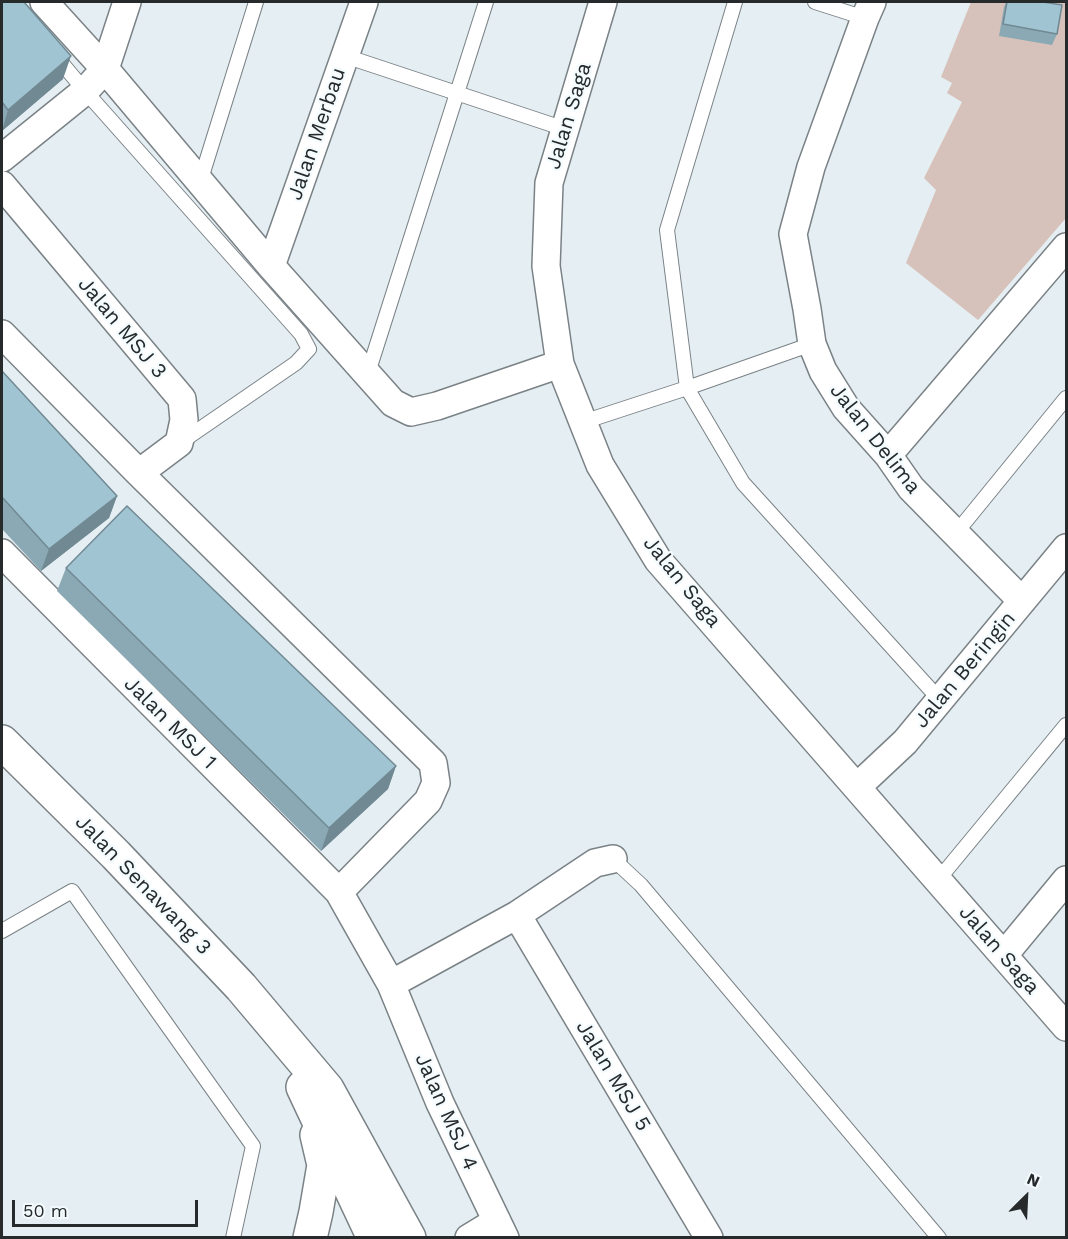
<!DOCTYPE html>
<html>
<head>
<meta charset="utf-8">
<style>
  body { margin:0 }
  #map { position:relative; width:1068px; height:1239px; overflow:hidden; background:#e5eef2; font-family:"Work Sans",sans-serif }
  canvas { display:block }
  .frame { position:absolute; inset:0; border:3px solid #262a2b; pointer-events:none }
  .north { position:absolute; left:996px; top:1167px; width:60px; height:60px; -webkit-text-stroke:4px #f3fbfe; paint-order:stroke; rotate:24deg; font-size:16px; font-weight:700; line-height:24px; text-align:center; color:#262a2b }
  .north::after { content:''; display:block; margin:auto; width:21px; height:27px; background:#262a2b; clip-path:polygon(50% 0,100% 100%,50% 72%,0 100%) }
  .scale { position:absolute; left:12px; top:1200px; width:186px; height:27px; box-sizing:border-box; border:3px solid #262a2b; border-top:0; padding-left:8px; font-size:18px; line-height:21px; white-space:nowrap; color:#262a2b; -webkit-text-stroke:4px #f3fbfe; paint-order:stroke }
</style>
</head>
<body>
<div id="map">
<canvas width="1068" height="1239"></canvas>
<div class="frame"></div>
<div class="north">N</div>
<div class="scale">50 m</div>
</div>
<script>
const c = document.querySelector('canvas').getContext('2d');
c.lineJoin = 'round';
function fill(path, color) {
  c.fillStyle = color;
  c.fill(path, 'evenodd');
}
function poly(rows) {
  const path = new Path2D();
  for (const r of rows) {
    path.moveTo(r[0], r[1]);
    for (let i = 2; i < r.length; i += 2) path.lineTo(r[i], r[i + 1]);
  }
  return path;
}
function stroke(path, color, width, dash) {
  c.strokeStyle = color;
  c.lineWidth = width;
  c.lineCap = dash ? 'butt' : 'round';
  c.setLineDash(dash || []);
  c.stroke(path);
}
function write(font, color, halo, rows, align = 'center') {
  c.font = font + ' "Work Sans",sans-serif';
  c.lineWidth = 4.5;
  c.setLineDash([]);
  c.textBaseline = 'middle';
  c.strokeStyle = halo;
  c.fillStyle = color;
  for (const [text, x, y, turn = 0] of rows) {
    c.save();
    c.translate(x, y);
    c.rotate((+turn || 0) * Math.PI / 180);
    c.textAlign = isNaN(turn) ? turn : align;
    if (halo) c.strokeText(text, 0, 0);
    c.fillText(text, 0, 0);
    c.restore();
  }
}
const green = poly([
  [971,2,1066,2,1066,218,978,320,906,263,936,190,924,178,962,102,947,93,952,83,941,77]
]);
const service = poly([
  [735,2,667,230,687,388,743,483,940,700],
  [815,2,865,18],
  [55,55,85,91,301,334,309,349,296,363,181,442],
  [345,56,565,129],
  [200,182,256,2],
  [367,376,486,2],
  [583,422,687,388,812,344],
  [956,533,1066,398],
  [613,859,641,885,939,1238],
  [938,880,1066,725],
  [2,931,72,891,253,1146,233,1238]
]);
const minor = poly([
  [44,2,105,69,271,266,393,403,411,412,437,406,560,364],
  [603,2,549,183,546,266,560,364,600,465,658,560,1066,1027],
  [872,2,865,18,811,167,793,234,807,309,812,344,823,371,846,408,888,455,911,488,1022,601],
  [2,158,85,91,105,69,127,2],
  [2,185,182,399,184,420,179,443,139,473],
  [271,266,364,2],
  [2,334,139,473,433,763,436,783,428,801,339,892],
  [888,455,1066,247],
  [2,553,339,892,391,984,440,1103,505,1238],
  [857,787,905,742,1066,548],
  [517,915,709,1238],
  [1004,955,1066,880],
  [391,984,517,915,595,863,613,859],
  [469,1238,497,1221]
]);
const tertiary = poly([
  [2,742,116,855,241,987,327,1089,409,1238],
  [303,1087,374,1238],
  [310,1238,316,1212,324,1165,317,1135]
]);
const wall = poly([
  [2,2,63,79,2,131],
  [1006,2,1043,2,1057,34,1052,45,999,36,1004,7],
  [2,371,117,496,109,518,41,571,2,529],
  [66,568,396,766,388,789,321,851,57,591]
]);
const shadedWall = poly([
  [71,56,63,79,2,131,8,110],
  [117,496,109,518,41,571,49,549],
  [396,766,388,789,321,851,329,828]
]);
const building = poly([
  [2,2,24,2,71,56,8,110,2,102,2,2],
  [1007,2,1043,2,1062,5,1057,34,1003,24,1007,2],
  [2,371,117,496,49,549,2,497,2,371],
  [127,506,396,766,329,828,66,568,127,506]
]);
const streetNames = [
  ["Jalan Saga",569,116,-73],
  ["Jalan Merbau",317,134,-71],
  ["Jalan MSJ 3",122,328,50],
  ["Jalan Delima",875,439,52],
  ["Jalan Saga",682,582,51],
  ["Jalan Beringin",965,670,-50],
  ["Jalan MSJ 1",170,723,45],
  ["Jalan Senawang 3",143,885,46],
  ["Jalan Saga",999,950,49],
  ["Jalan MSJ 5",613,1076,59],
  ["Jalan MSJ 4",446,1112,66]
];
fill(green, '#d6c2ba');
stroke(service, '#7a8286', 16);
stroke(minor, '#7a8286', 30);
stroke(tertiary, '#7a8286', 36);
stroke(service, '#fff', 14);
stroke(minor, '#fff', 27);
stroke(tertiary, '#fff', 33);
fill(wall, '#8aa9b5');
fill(shadedWall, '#718993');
fill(building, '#a1c4d2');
stroke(building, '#718993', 1.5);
write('21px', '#262a2b', '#f3fbfe', streetNames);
</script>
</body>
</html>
